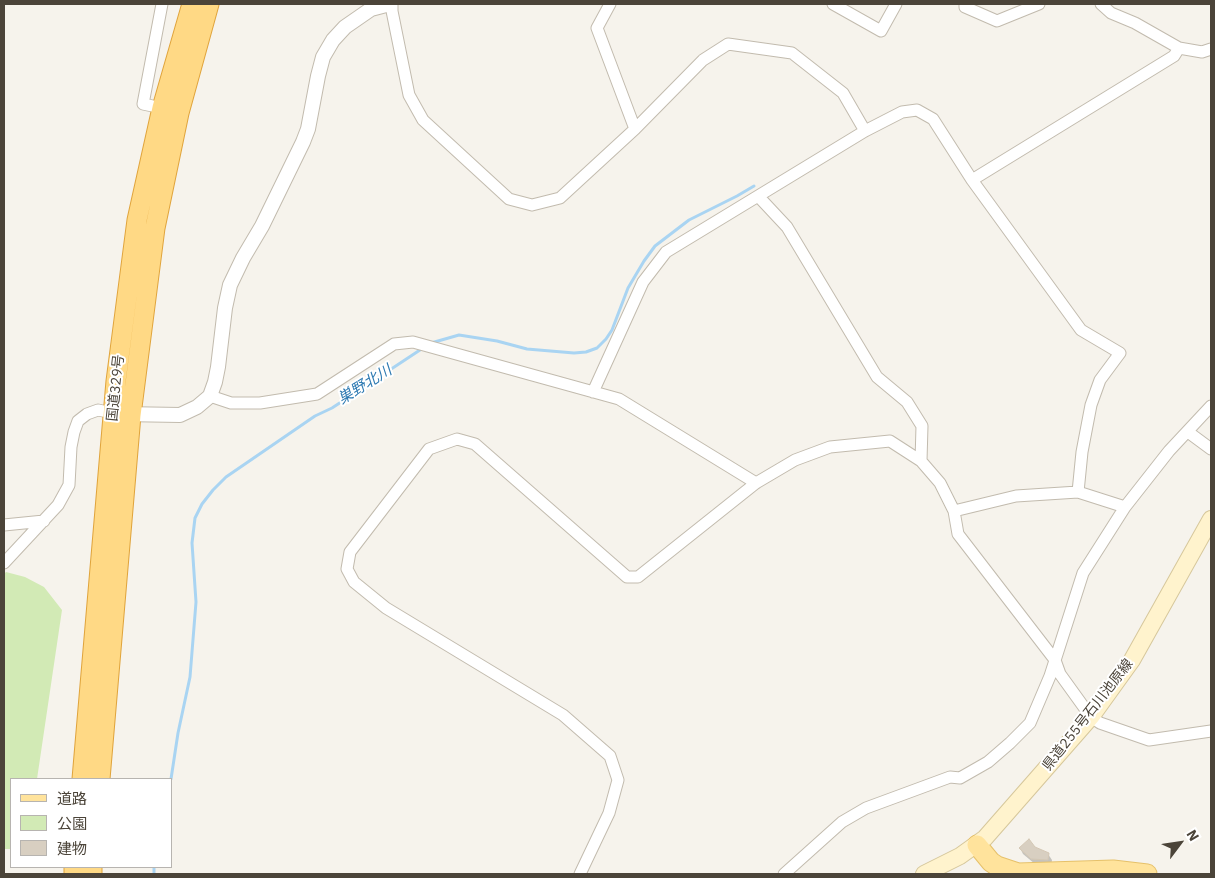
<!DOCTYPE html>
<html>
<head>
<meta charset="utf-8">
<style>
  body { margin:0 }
  #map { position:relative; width:1215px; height:878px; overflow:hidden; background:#f6f3ec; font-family:"IBM Plex Sans","Noto Sans JP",sans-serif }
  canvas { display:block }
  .frame { position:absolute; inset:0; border:5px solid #4b4439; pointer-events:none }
  .legend { position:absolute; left:10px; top:778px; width:162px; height:90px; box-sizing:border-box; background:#fff; border:1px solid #b7b4b0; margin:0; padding:6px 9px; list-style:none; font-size:15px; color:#4b4439 }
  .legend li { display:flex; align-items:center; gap:10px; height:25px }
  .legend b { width:25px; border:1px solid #b7b4b0 }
  .north { position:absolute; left:1155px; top:818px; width:50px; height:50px; -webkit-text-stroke:4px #fff; paint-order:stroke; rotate:59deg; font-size:14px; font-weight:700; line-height:20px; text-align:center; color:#4b4439 }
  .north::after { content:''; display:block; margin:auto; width:18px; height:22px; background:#4b4439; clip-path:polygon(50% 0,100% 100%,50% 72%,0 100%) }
</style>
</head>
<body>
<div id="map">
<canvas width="1215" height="878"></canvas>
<div class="frame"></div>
<ul class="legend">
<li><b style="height:6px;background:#ffe39c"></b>道路</li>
<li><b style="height:14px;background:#d2eab5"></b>公園</li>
<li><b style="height:14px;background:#d8cfc1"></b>建物</li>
</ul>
<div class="north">N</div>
</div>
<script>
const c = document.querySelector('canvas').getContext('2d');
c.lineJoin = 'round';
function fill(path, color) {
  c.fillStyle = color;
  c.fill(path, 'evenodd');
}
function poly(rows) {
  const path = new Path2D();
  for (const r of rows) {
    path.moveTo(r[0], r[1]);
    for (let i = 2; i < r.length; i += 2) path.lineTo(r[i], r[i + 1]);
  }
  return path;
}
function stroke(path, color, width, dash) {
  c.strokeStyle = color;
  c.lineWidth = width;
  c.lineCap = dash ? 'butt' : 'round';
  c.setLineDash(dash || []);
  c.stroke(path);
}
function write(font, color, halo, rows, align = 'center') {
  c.font = font + ' "IBM Plex Sans","Noto Sans JP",sans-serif';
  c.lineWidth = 4;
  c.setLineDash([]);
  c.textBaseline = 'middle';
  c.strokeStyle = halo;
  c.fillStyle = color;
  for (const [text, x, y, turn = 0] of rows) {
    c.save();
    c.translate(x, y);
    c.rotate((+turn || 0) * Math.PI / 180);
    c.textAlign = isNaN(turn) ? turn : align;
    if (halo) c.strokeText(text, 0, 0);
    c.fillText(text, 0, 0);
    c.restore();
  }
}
const green = poly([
  [6,572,25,577,44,587,62,610,37,779,11,779,11,849,4,849,4,574]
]);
const shadow = poly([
  [1020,848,1034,848,1048,854,1052,860,1051,866,1035,864,1023,854]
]);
const stream = poly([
  [431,343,459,335,497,341,527,349,574,353,586,352,597,348,606,339,612,330,628,288,644,261,655,246,689,220,737,196,754,186],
  [171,779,178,733,190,677,196,602,192,543,195,518,202,504,213,490,226,477,315,416,332,408,364,387,423,348],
  [154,874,154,867]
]);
const building = poly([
  [1029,839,1035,847,1049,853,1048,860,1031,859,1019,848,1029,839]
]);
const minor = poly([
  [392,4,392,11,409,95,423,120,509,199,532,205,560,198,635,129,703,60,728,44,792,53,843,93,865,131],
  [610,4,597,28,635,129],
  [833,4,881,31,896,4],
  [965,4,965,7,997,21,1039,4],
  [1101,4,1111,13,1135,23,1179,48,1202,52,1211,49],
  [162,108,143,104,162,4],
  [972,180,1174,56,1179,48],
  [758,196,787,227,877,377,907,402,922,426,921,461],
  [593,392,643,282,666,252,865,131,902,112,917,110,933,119,972,180,1081,330,1120,353,1100,380,1091,405,1082,452,1078,492],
  [210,396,231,403,260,403,317,394,394,344,413,342,619,399,756,483],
  [1188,432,1211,449],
  [954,511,1016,496,1078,492,1125,507],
  [4,525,44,521],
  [4,563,58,505,69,485,71,447,74,432,78,421,87,414,98,410,113,413],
  [580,874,609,813,618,780,610,756,563,715,386,608,354,582,347,569,350,552,429,449,457,439,475,444,627,577,638,577,756,483,795,460,830,447,890,441,921,461,940,483,954,511,958,534,1055,660,1060,674,1091,717,1100,723,1149,740,1211,731],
  [784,874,842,822,866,808,950,777,960,778,988,762,1010,743,1030,723,1050,676,1083,573,1125,507,1169,451,1211,406]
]);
const tertiary = poly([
  [122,414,180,415,197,407,210,396,215,382,218,367,225,308,230,285,243,258,262,226,303,142,308,129,318,76,323,57,333,40,345,27,371,9,390,4]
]);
const secondary = poly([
  [924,874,960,856,985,838,1091,717,1132,660,1211,519]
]);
const primary = poly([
  [977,845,991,862,997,866,1018,873,1113,870,1147,874]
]);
const trunk = poly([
  [82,779,116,381,137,220,162,108,192,4],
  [100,779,131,415,155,228,179,113,209,4],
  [74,874,74,867],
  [92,874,92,867]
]);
const streetNames = [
  ["国道329号",116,388,-84],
  ["県道255号石川池原線",1088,715,-52]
];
const waterNames = [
  ["巣野北川",365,385,-32]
];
fill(green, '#d2eab5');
fill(shadow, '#0003');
stroke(stream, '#a9d4f2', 3);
fill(building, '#d8cfc1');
stroke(building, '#d3c7b4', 1);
stroke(minor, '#c2bbae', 13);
stroke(tertiary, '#c2bbae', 16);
stroke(secondary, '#d6c79b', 18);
stroke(primary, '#e6c16a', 21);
stroke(trunk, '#e0a43c', 21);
stroke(minor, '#fff', 11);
stroke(tertiary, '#fff', 14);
stroke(secondary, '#fff3cd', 16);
stroke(primary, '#ffe39c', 19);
stroke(trunk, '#ffd985', 19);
write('14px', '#4b4439', '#fff', streetNames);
write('italic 15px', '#2e7ab2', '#fff', waterNames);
</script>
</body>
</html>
